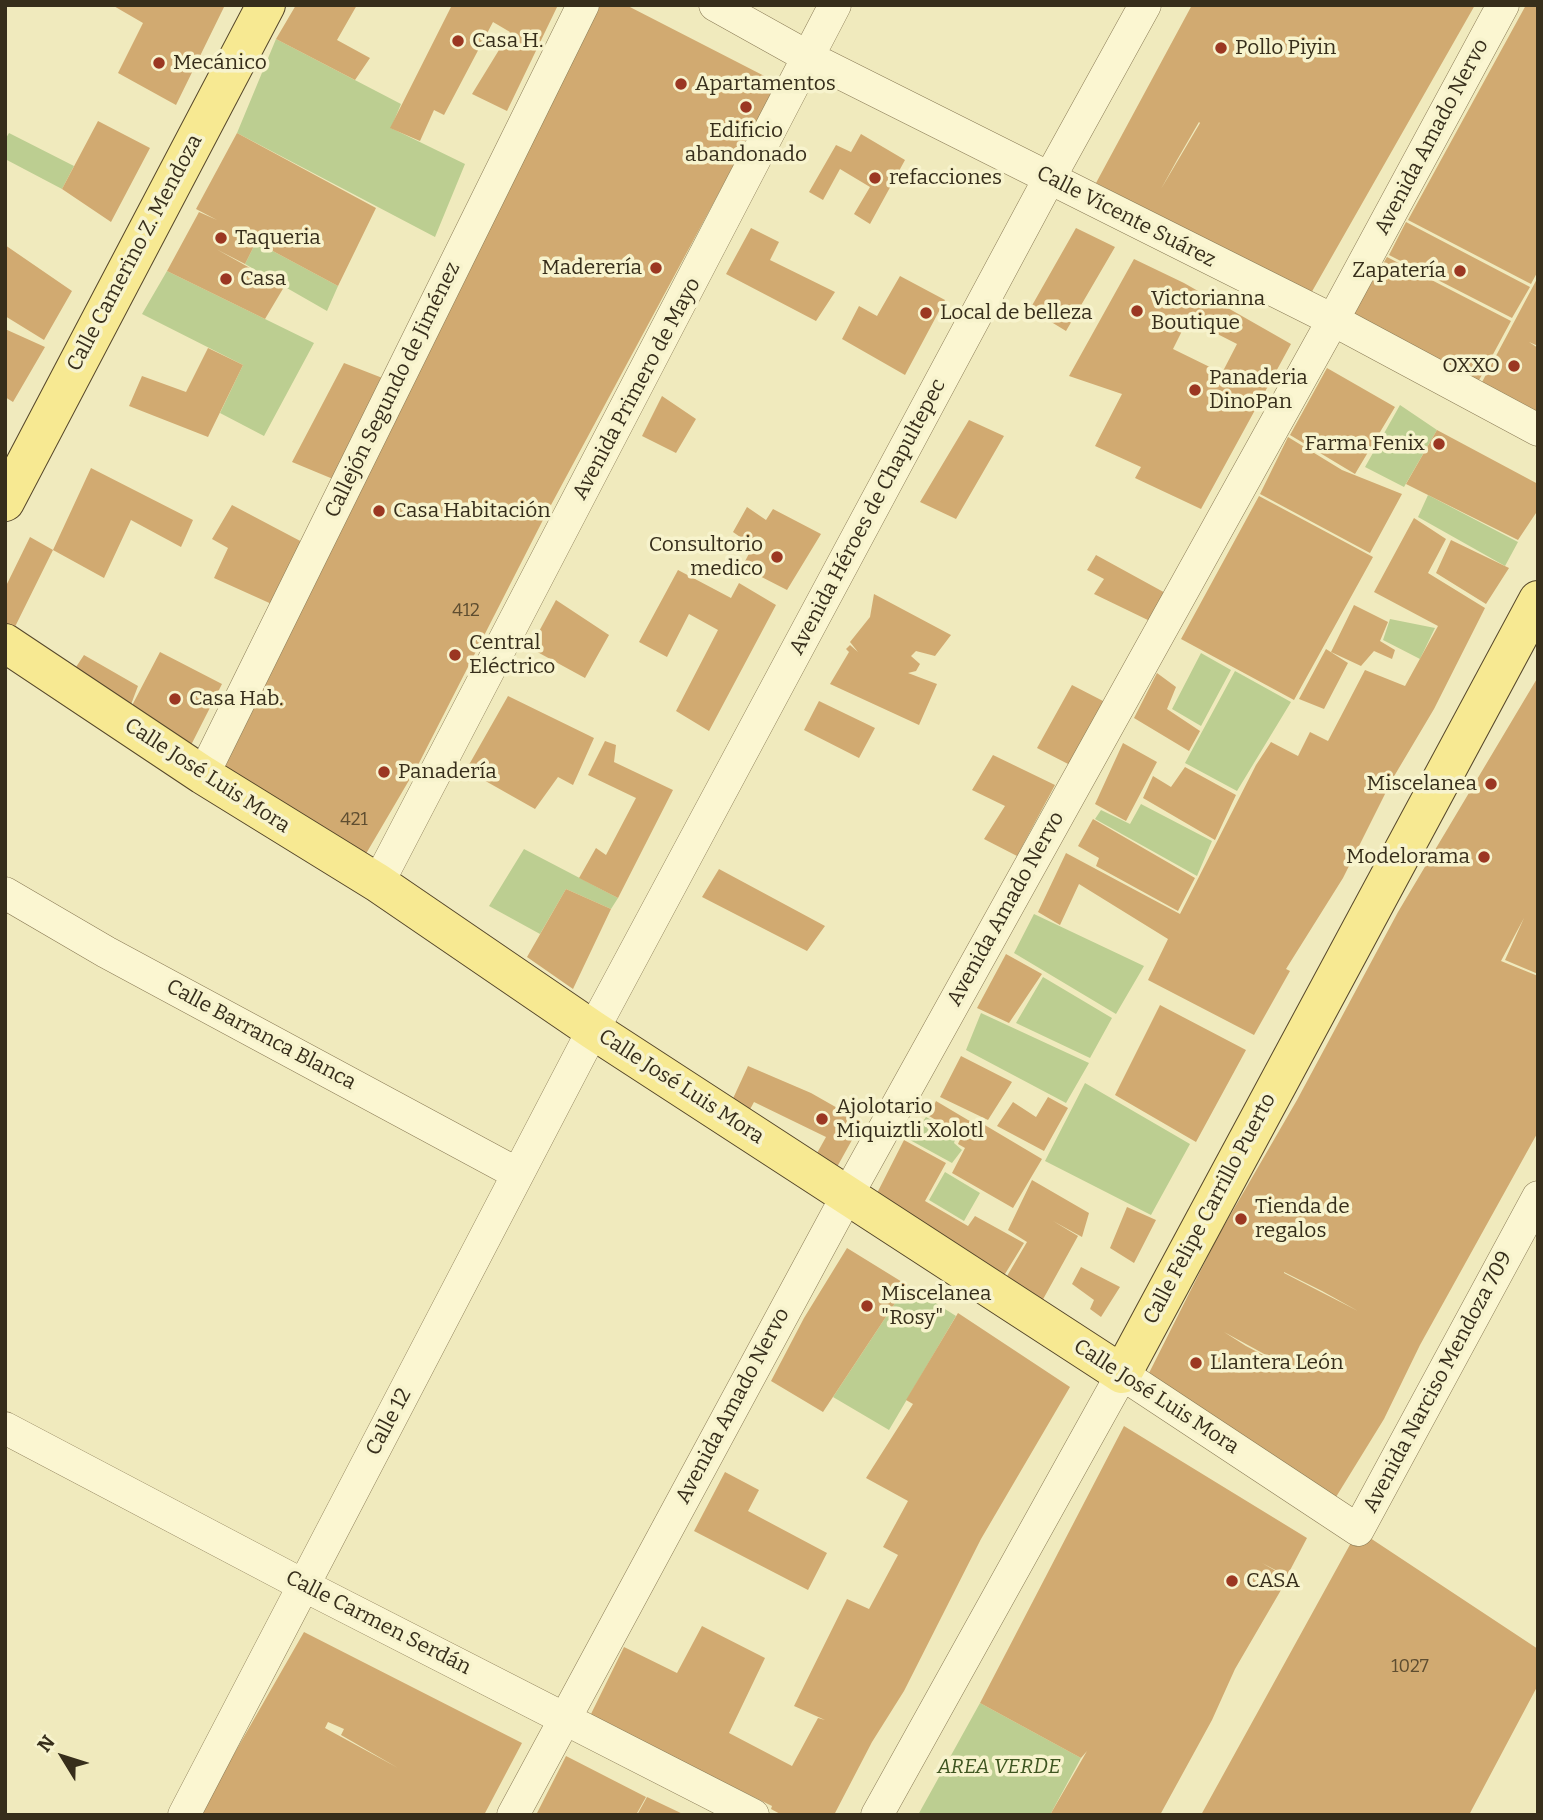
<!DOCTYPE html>
<html>
<head>
<meta charset="utf-8">
<style>
  body { margin:0 }
  #map { position:relative; width:1543px; height:1820px; overflow:hidden; background:#f0eabd; font-family:Bitter,serif }
  canvas { display:block }
  .frame { position:absolute; inset:0; border:7px solid #372e1b; pointer-events:none }
  .north { position:absolute; left:28px; top:1722px; width:70px; height:70px; -webkit-text-stroke:5px #f7f3cd; paint-order:stroke; rotate:308deg; font-size:19px; font-weight:700; line-height:28px; text-align:center; color:#372e1b }
  .north::after { content:''; display:block; margin:auto; width:24px; height:32px; background:#372e1b; clip-path:polygon(50% 0,100% 100%,50% 72%,0 100%) }
</style>
</head>
<body>
<div id="map">
<canvas width="1543" height="1820"></canvas>
<div class="frame"></div>
<div class="north">N</div>
</div>
<script>
const c = document.querySelector('canvas').getContext('2d');
c.lineJoin = 'round';
function fill(path, color) {
  c.fillStyle = color;
  c.fill(path, 'evenodd');
}
function poly(rows) {
  const path = new Path2D();
  for (const r of rows) {
    path.moveTo(r[0], r[1]);
    for (let i = 2; i < r.length; i += 2) path.lineTo(r[i], r[i + 1]);
  }
  return path;
}
function stroke(path, color, width, dash) {
  c.strokeStyle = color;
  c.lineWidth = width;
  c.lineCap = dash ? 'butt' : 'round';
  c.setLineDash(dash || []);
  c.stroke(path);
}
function write(font, color, halo, rows, align = 'center') {
  c.font = font + ' Bitter,serif';
  c.lineWidth = 7;
  c.setLineDash([]);
  c.textBaseline = 'middle';
  c.strokeStyle = halo;
  c.fillStyle = color;
  for (const [text, x, y, turn = 0] of rows) {
    c.save();
    c.translate(x, y);
    c.rotate((+turn || 0) * Math.PI / 180);
    c.textAlign = isNaN(turn) ? turn : align;
    if (halo) c.strokeText(text, 0, 0);
    c.fillText(text, 0, 0);
    c.restore();
  }
}
const green = poly([
  [276,39,401,104,391,128,465,164,435,237,237,133],
  [9,133,74,166,62,189,5,159,5,140],
  [256,242,338,286,327,311,245,264],
  [167,271,314,343,264,436,220,413,243,365,142,314],
  [1400,405,1437,430,1404,487,1365,467],
  [1428,495,1518,542,1505,566,1418,517],
  [1390,619,1435,628,1420,659,1383,640],
  [1201,653,1231,670,1201,726,1172,709],
  [1235,671,1291,702,1237,791,1185,763],
  [1141,804,1212,841,1197,876,1095,819,1101,810,1130,824],
  [524,849,618,898,611,909,566,889,540,934,489,906],
  [1034,914,1144,966,1116,1014,1014,953],
  [1043,977,1112,1018,1090,1058,1016,1023],
  [981,1013,1089,1063,1066,1103,966,1050],
  [1085,1083,1190,1144,1151,1215,1045,1161],
  [926,1117,957,1134,954,1143,962,1150,952,1163,910,1140],
  [945,1172,980,1193,964,1221,929,1200],
  [907,1285,956,1316,889,1430,833,1397],
  [980,1703,1081,1758,1050,1815,918,1815]
]);
const building = poly([
  [112,5,225,5,176,105,118,73,143,23],
  [296,5,357,5,337,40,370,58,355,80,276,39],
  [452,5,558,5,507,111,472,94,510,32,493,22,444,115,434,110,420,141,390,128],
  [591,5,626,5,778,83,544,518,418,765,360,864,219,779],
  [1192,5,1475,5,1310,295,1096,183],
  [1199,122,1200,123,1161,189,1177,160],
  [1526,5,1538,5,1538,271,1531,284,1408,220],
  [98,121,150,148,111,222,62,189],
  [237,133,376,208,338,286,256,242,245,264,216,249,284,287,265,319,167,271,199,212,217,220,196,209],
  [861,134,905,160,870,224,854,214,870,187,840,169,823,200,809,192,836,145,851,152],
  [1406,222,1530,287,1512,318,1389,255],
  [751,228,779,242,770,260,835,292,816,321,726,274],
  [1076,228,1115,247,1066,331,1030,309],
  [5,245,72,291,44,340,5,316],
  [1387,257,1511,321,1477,384,1347,324],
  [1134,259,1184,283,1291,344,1201,509,1135,478,1141,467,1095,446,1122,394,1069,376],
  [1188,319,1237,344,1222,373,1173,349],
  [900,276,945,300,905,375,842,339,859,306,877,316],
  [1538,277,1538,346,1529,342,1538,348,1538,416,1481,384],
  [5,329,45,347,13,402,5,397],
  [208,348,243,365,208,437,129,406,142,376,186,392],
  [344,363,385,379,333,479,292,462],
  [1327,368,1395,407,1355,474,1290,435],
  [662,396,696,419,676,453,642,436],
  [969,420,1004,436,956,519,920,502],
  [1437,430,1538,484,1538,510,1518,540,1406,484],
  [1288,437,1342,470,1402,494,1370,553,1260,494],
  [91,468,193,520,181,547,131,520,104,578,53,550],
  [1259,496,1373,557,1294,700,1181,639],
  [232,505,306,544,276,606,214,578,228,548,212,539],
  [747,507,766,520,773,509,821,534,787,590,742,567,753,546,733,532],
  [1414,518,1446,539,1428,573,1485,608,1434,709,1393,778,1343,878,1286,969,1290,971,1254,1035,1148,980,1168,939,1079,884,1060,925,1038,912,1066,853,1180,914,1256,765,1271,742,1298,756,1310,732,1328,741,1365,670,1405,686,1438,626,1374,592],
  [30,537,53,550,5,647,5,588],
  [1451,540,1509,568,1486,604,1436,573],
  [1096,555,1169,595,1154,623,1094,594,1104,579,1087,570],
  [678,570,731,598,739,583,776,605,709,731,676,711,718,630,689,614,667,657,639,642],
  [874,594,951,635,935,656,916,651,911,656,920,664,916,671,908,673,937,684,919,725,830,684,849,652,846,649,850,645,858,652,850,642,870,617],
  [556,600,609,635,585,678,530,648],
  [1354,605,1388,622,1380,641,1395,650,1392,659,1374,651,1361,666,1331,652],
  [1326,649,1348,663,1324,709,1299,699],
  [160,652,222,684,188,751,127,715,70,676,84,655,138,686,127,715],
  [1157,673,1176,687,1167,709,1200,731,1189,751,1134,718],
  [1538,677,1538,974,1505,960,1524,918,1501,961,1538,976,1538,1132,1420,1345,1384,1419,1328,1510,1145,1381,1217,1238,1297,1100,1398,912],
  [1284,1272,1322,1291,1358,1311,1284,1273],
  [1224,1332,1288,1367,1288,1368,1246,1346],
  [1072,685,1105,702,1070,765,1037,748],
  [508,696,594,738,573,785,558,777,535,809,466,770],
  [819,701,875,728,859,758,804,730],
  [605,741,616,745,614,762,673,790,618,898,579,878,596,848,606,855,636,798,588,775],
  [1123,743,1157,762,1126,821,1095,804],
  [993,755,1055,785,1017,856,984,839,1005,806,972,790],
  [1185,767,1236,795,1215,840,1143,798,1153,776,1171,787],
  [1093,819,1195,878,1178,911,1096,866,1099,858,1078,846],
  [719,869,825,926,807,951,702,897],
  [566,889,611,909,573,989,527,957],
  [1006,954,1042,974,1009,1023,977,1008],
  [1160,1005,1246,1050,1196,1142,1115,1095],
  [961,1056,1012,1082,988,1120,940,1097],
  [748,1066,811,1093,862,1122,837,1167,816,1155,826,1137,754,1102,747,1115,730,1105],
  [1048,1097,1068,1108,1044,1151,997,1126,1013,1102,1036,1117],
  [936,1101,968,1120,976,1124,978,1121,1042,1159,1013,1208,952,1173,965,1148,958,1144,962,1135,929,1116],
  [904,1140,946,1163,925,1201,968,1226,975,1216,1024,1243,997,1287,871,1205],
  [1032,1180,1089,1213,1082,1237,1053,1221,1078,1236,1036,1312,1000,1288,1027,1242,1008,1230],
  [1127,1207,1156,1220,1134,1263,1110,1248],
  [847,1248,907,1285,823,1412,771,1381,804,1318],
  [1081,1267,1120,1287,1101,1317,1090,1309,1094,1300,1072,1284],
  [958,1313,1070,1387,981,1539,904,1691,872,1742,834,1815,782,1815,771,1809,772,1806,590,1716,624,1647,677,1673,702,1626,765,1658,729,1733,792,1766,818,1718,825,1720,794,1706,847,1599,869,1609,898,1555,883,1547,908,1501,866,1478,913,1404,906,1400],
  [1124,1426,1307,1538,1287,1576,1262,1563,1288,1578,1235,1669,1212,1720,1160,1815,1050,1815,1087,1751,1081,1758,980,1703],
  [725,1472,759,1490,748,1511,827,1553,808,1590,694,1531],
  [1358,1530,1538,1649,1538,1685,1469,1815,1201,1815],
  [304,1632,522,1743,484,1815,199,1815],
  [328,1722,344,1729,341,1735,398,1768,325,1728],
  [566,1756,646,1797,636,1815,536,1815],
  [647,1797,685,1815,637,1815]
]);
const minor = poly([
  [715,5,810,58,1333,320,1538,430],
  [203,775,583,5],
  [378,883,835,5],
  [5,893,106,952,518,1174],
  [5,1428,303,1585,753,1815],
  [184,1815,593,1030,1049,179,1145,5],
  [513,1815,848,1194,1333,320,1503,5],
  [877,1815,1122,1374,1358,1530,1538,1197]
]);
const primary = poly([
  [5,502,266,5],
  [5,643,203,775,378,883,593,1030,1122,1374,1538,600]
]);
const markers = [
  [458,41,7,"#9b3722"],
  [1221,48,7,"#9b3722"],
  [159,63,7,"#9b3722"],
  [681,84,7,"#9b3722"],
  [746,107,7,"#9b3722"],
  [875,178,7,"#9b3722"],
  [221,238,7,"#9b3722"],
  [656,268,7,"#9b3722"],
  [1460,271,7,"#9b3722"],
  [226,279,7,"#9b3722"],
  [1137,311,7,"#9b3722"],
  [926,313,7,"#9b3722"],
  [1514,366,7,"#9b3722"],
  [1195,390,7,"#9b3722"],
  [1439,444,7,"#9b3722"],
  [379,511,7,"#9b3722"],
  [777,557,7,"#9b3722"],
  [455,655,7,"#9b3722"],
  [175,699,7,"#9b3722"],
  [384,772,7,"#9b3722"],
  [1491,784,7,"#9b3722"],
  [1484,857,7,"#9b3722"],
  [822,1119,7,"#9b3722"],
  [1241,1219,7,"#9b3722"],
  [867,1306,7,"#9b3722"],
  [1196,1363,7,"#9b3722"],
  [1232,1581,7,"#9b3722"]
];
const numberNames = [
  ["412",466,611],
  ["421",354,820],
  ["1027",1410,1667]
];
const poiNames = [
  ["Casa H.",472,41],
  ["Pollo Piyin",1235,48],
  ["Mecánico",173,63],
  ["Apartamentos",695,84],
  ["Edificio",746,131,"center"],
  ["abandonado",746,155,"center"],
  ["refacciones",889,178],
  ["Taqueria",235,238],
  ["Maderería",642,268,"right"],
  ["Zapatería",1446,271,"right"],
  ["Casa",240,279],
  ["Victorianna",1151,299],
  ["Boutique",1151,323],
  ["Local de belleza",940,313],
  ["OXXO",1500,366,"right"],
  ["Panaderia",1209,378],
  ["DinoPan",1209,402],
  ["Farma Fenix",1425,444,"right"],
  ["Casa Habitación",393,511],
  ["Consultorio",763,545,"right"],
  ["medico",763,569,"right"],
  ["Central",469,643],
  ["Eléctrico",469,667],
  ["Casa Hab.",189,699],
  ["Panadería",398,772],
  ["Miscelanea",1477,784,"right"],
  ["Modelorama",1470,857,"right"],
  ["Ajolotario",836,1107],
  ["Miquiztli Xolotl",836,1131],
  ["Tienda de",1255,1207],
  ["regalos",1255,1231],
  ["Miscelanea",881,1294],
  ["\"Rosy\"",881,1318],
  ["Llantera León",1210,1363],
  ["CASA",1246,1581]
];
const streetNames = [
  ["Avenida Amado Nervo",1432,137,-62],
  ["Calle Vicente Suárez",1126,217,27],
  ["Calle Camerino Z. Mendoza",135,253,-62],
  ["Avenida Primero de Mayo",637,389,-62],
  ["Callejón Segundo de Jiménez",393,390,-64],
  ["Avenida Héroes de Chapultepec",868,517,-62],
  ["Calle José Luis Mora",207,776,33],
  ["Avenida Amado Nervo",1006,909,-61],
  ["Calle Barranca Blanca",261,1035,28],
  ["Calle José Luis Mora",681,1087,33],
  ["Calle Felipe Carrillo Puerto",1210,1209,-62],
  ["Avenida Narciso Mendoza 709",1438,1382,-62],
  ["Calle José Luis Mora",1156,1397,33],
  ["Avenida Amado Nervo",733,1406,-62],
  ["Calle 12",389,1422,-62],
  ["Calle Carmen Serdán",378,1623,27]
];
const parkNames = [
  ["AREA VERDE",999,1767]
];
fill(green, '#bcce91');
fill(building, '#d1aa71');
stroke(minor, '#897a55', 33);
stroke(primary, '#56472a', 40);
stroke(minor, '#fbf6d1', 32);
stroke(primary, '#f7e992', 38);
for (const [x, y, r, color] of markers) {
  const dot = new Path2D();
  dot.arc(x, y, r, 0, 2 * Math.PI);
  c.fillStyle = color;
  c.fill(dot);
  stroke(dot, '#f7f3cd', 2.5);
}
write('18px', '#5e4d30', null, numberNames);
write('21px', '#372e1b', '#f7f3cd', poiNames, 'left');
write('21px', '#372e1b', '#f7f3cd', streetNames);
write('italic 21px', '#3e5520', '#f7f3cd', parkNames);
</script>
</body>
</html>
